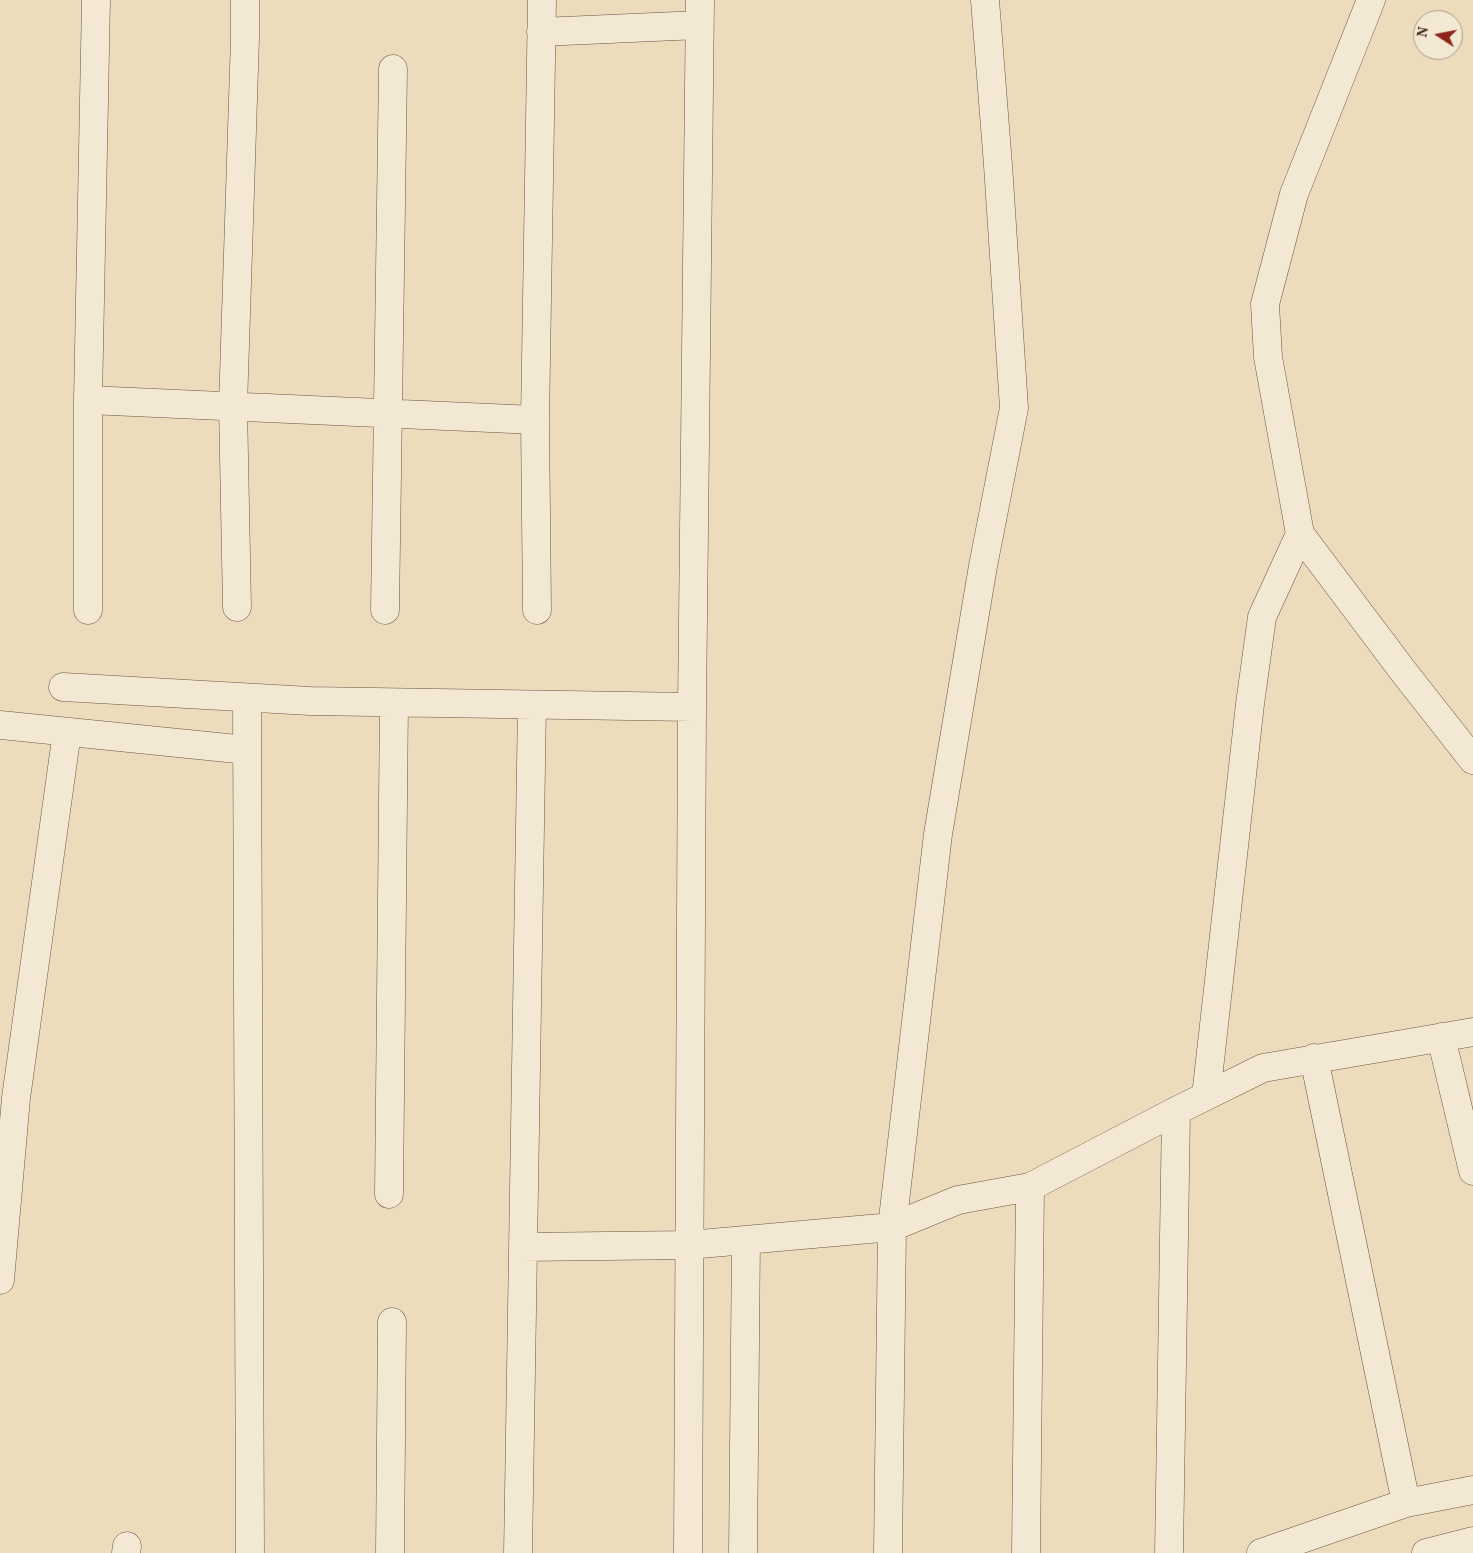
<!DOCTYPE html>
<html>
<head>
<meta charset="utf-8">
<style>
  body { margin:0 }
  #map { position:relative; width:1473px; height:1553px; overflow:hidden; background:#ecdcbb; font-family:Vollkorn,serif }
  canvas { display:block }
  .north { position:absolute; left:1413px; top:10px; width:50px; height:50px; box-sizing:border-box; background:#f3e8d3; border:1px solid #ab9b8a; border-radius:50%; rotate:281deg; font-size:14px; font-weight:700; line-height:20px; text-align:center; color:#40271c }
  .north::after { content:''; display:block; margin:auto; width:18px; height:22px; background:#8f2418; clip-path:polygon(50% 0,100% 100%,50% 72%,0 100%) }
</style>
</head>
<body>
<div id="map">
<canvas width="1473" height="1553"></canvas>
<div class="north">N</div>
</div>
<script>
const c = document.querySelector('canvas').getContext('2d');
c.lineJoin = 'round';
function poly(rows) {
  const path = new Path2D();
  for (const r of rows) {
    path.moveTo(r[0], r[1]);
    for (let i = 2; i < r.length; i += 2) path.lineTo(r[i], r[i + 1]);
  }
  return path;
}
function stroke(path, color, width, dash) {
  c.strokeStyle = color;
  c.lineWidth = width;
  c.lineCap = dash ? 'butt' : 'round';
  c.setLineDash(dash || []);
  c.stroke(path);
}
const street = poly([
  [1371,0,1294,194,1265,304,1268,357,1300,534,1403,671,1473,760],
  [541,32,699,25],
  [88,400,535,420],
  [237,607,233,406,245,38,245,0],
  [88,610,88,400,96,0],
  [385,610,393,69],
  [537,610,535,420,542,0],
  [63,687,310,701,692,707],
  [247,698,250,1553],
  [0,725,247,750],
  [1441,1037,1473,1171],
  [1314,1058,1406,1503],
  [1206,1096,1250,704,1262,617,1300,534],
  [389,1194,394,703],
  [523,1247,689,1245,892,1227,958,1200,1030,1187,1176,1111,1263,1068,1473,1032],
  [0,1280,16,1098,67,732],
  [126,1553,127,1546],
  [390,1553,392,1322],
  [518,1553,532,705],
  [688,1553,692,707,700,0],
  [743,1553,746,1240],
  [888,1553,892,1227,938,834,983,566,1014,408,998,165,985,0],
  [1026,1553,1030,1187],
  [1169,1553,1176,1111],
  [1261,1553,1406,1503,1473,1490],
  [1426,1553,1473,1541]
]);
stroke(street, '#6b5444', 29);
stroke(street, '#f3e8d3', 28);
</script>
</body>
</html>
